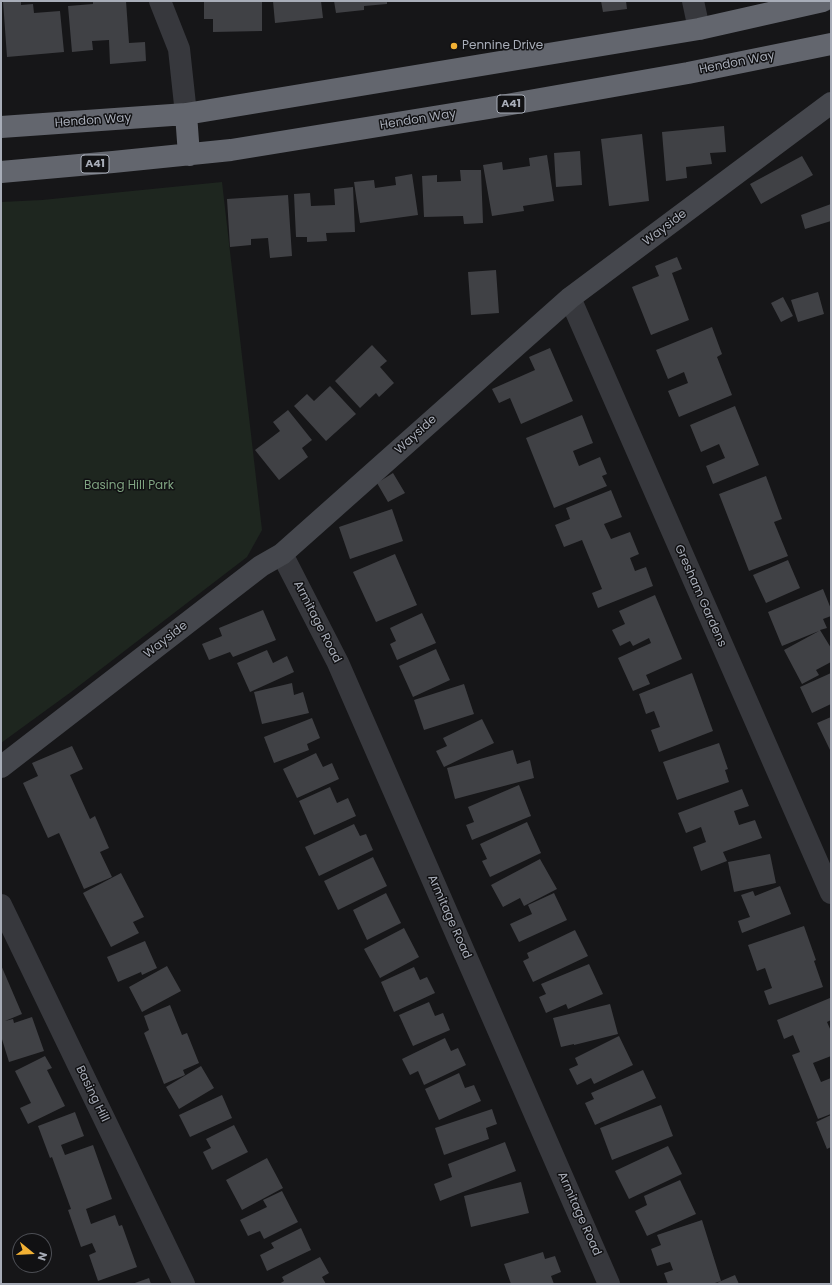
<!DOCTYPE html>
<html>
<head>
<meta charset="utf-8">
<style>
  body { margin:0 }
  #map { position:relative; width:832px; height:1285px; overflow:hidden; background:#161618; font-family:Poppins,sans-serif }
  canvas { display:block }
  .frame { position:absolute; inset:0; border:2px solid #a8adb8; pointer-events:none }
  .north { position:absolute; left:12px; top:1233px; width:40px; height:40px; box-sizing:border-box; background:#111113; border:1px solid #4d4f55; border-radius:50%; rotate:108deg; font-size:11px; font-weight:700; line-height:16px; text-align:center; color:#a8adb8 }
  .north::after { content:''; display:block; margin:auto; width:14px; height:18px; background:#f2b134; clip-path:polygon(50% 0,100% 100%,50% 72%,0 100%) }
</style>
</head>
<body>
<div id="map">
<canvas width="832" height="1285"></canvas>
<div class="frame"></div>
<div class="north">N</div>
</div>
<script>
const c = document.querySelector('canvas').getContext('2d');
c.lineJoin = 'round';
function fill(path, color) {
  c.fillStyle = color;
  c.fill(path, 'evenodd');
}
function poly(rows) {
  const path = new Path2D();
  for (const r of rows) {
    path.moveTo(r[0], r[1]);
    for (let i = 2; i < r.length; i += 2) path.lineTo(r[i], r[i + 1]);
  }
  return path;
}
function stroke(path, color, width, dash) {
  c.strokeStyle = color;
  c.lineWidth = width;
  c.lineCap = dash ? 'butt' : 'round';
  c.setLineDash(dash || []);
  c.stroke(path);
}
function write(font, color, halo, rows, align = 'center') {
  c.font = font + ' Poppins,sans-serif';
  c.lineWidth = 3;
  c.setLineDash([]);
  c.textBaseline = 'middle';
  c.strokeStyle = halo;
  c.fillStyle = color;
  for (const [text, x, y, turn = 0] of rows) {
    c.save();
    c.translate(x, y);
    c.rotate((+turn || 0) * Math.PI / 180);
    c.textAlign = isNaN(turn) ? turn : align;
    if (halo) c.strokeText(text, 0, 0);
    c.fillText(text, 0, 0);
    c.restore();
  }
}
const green = poly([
  [222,182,262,530,247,557,71,692,1,743,1,202,42,200]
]);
const building = poly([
  [3,1,21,1,21,5,33,4,34,13,60,11,64,52,7,57],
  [93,1,126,1,129,43,145,42,146,61,110,64,109,40,92,41,93,50,72,52,68,6,93,4],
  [204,1,262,1,262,31,213,32,213,19,204,19],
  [273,1,321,1,323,18,275,23],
  [334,1,387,1,387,4,364,6,364,10,336,13],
  [601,1,626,1,627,9,603,12],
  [724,126,726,152,710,153,712,164,686,167,687,178,666,181,662,132],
  [642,134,649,201,609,206,601,139],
  [580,151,582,185,556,187,554,153],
  [547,155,554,201,523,206,524,211,492,216,483,165,502,162,503,170,530,166,529,158],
  [802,156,813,175,761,204,750,184],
  [460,170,481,170,483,223,464,224,463,216,424,217,422,176,437,175,437,182,461,181],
  [412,174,418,215,360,223,354,182,374,180,375,188,396,185,395,177],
  [353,187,355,232,326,233,327,241,307,242,307,237,296,237,294,194,310,193,311,206,335,205,334,189],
  [288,195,292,256,270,258,268,238,251,239,251,245,230,247,227,199],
  [831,204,831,221,805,229,801,215],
  [677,257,682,269,672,273,689,320,651,335,632,287,659,276,655,266],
  [496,270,499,313,471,315,468,272],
  [818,292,824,314,798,322,791,300],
  [783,297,793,316,781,322,771,303],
  [712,327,722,354,717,357,732,395,679,417,668,391,688,383,684,372,668,379,656,350],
  [372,345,387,361,380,367,394,383,379,397,376,393,360,408,335,381],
  [550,348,573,401,521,424,510,398,499,403,492,389,535,370,529,357],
  [330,386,356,414,326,441,294,406,307,394,314,401],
  [735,406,759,465,713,484,706,466,725,458,719,444,701,452,690,425],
  [288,410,312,440,302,448,308,457,279,480,255,450,280,431,273,422],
  [582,415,593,443,573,451,579,466,600,457,607,474,602,476,607,486,554,508,526,438],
  [393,473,405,493,388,502,377,483],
  [766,476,782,519,774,522,788,556,749,571,719,494],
  [611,490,622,517,604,524,611,539,630,532,639,554,630,558,635,571,646,567,653,586,598,608,592,593,602,589,582,540,564,547,555,525,570,519,566,508],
  [392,509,403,541,350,559,339,527],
  [395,554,417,605,376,622,353,572],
  [788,560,800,588,766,603,753,575],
  [823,589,831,609,831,616,823,619,827,628,820,630,831,648,831,662,816,670,819,675,802,684,784,650,819,631,782,646,768,612],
  [655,595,682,659,646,675,650,684,633,691,618,658,651,643,649,638,633,646,630,641,620,646,612,630,625,624,619,611],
  [263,610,276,640,233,657,230,652,209,660,202,644,222,636,219,628],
  [422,613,436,643,397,660,390,644,396,641,390,628],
  [436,649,450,680,413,697,399,666],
  [267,650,273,663,287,656,294,672,250,692,237,663],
  [692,673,713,731,659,752,651,730,660,727,654,711,646,714,639,694],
  [831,673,831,704,812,713,800,687],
  [292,683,294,695,303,692,309,713,262,724,254,692],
  [464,684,474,714,424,730,414,700],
  [831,717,831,752,817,723],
  [312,718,320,738,307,744,309,750,274,763,264,737],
  [482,719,494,743,444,767,436,751,447,746,443,738],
  [719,743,728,769,725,770,729,782,677,800,663,762],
  [72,746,83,769,70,775,90,819,95,816,109,848,100,852,112,877,84,889,59,833,48,838,23,783,38,776,32,763],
  [513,750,517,764,530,760,534,778,455,799,447,768],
  [316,753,323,767,332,763,339,779,297,798,283,769],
  [519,785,531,816,472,840,466,825,474,822,468,807],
  [330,787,337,803,348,798,356,816,314,835,299,801],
  [742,789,749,806,734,811,739,825,755,820,762,838,723,852,727,861,701,871,693,847,706,842,701,827,686,833,678,813],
  [527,822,541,853,490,877,482,861,487,859,480,844],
  [354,824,360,836,366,834,373,850,319,876,305,847],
  [770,854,776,883,734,892,728,862],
  [373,857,387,886,338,910,324,881],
  [540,859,557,889,524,906,520,898,503,907,491,885],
  [121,873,144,917,133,922,139,933,111,947,83,893],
  [780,886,791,914,742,933,738,921,750,917,741,895,753,891,755,896],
  [386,893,401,923,367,940,353,910],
  [554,893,567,920,519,942,510,924,532,914,528,905],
  [804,926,816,960,814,961,823,987,769,1005,764,991,772,988,765,968,757,971,748,945],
  [404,928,419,957,380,978,364,949],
  [575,930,588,956,533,982,523,961,529,958,527,953],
  [145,941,157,968,142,975,141,972,118,982,107,957],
  [589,964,603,994,568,1009,566,1004,546,1013,539,997,546,994,541,984],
  [1,965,22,1014,5,1021,13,1019,14,1023,32,1017,44,1051,9,1062,1,1036],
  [167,966,181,991,142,1012,129,987],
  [414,967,420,980,427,977,435,993,394,1012,381,982],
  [830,998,831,1020,827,1022,831,1031,831,1056,813,1063,821,1082,831,1078,831,1114,818,1119,792,1055,800,1052,793,1035,784,1039,777,1020],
  [429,1002,435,1016,443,1013,450,1030,413,1046,399,1015],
  [610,1004,618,1034,574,1045,574,1044,561,1047,553,1018],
  [170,1005,182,1035,187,1033,199,1063,183,1070,185,1075,164,1084,144,1033,149,1030,144,1016],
  [619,1036,633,1065,594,1084,591,1078,577,1085,569,1069,578,1065,575,1058],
  [445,1038,451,1051,458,1048,466,1065,424,1085,418,1071,410,1075,402,1059],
  [45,1056,52,1068,47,1070,65,1106,28,1124,20,1108,31,1103,15,1071],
  [201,1066,214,1088,179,1109,166,1087],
  [643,1070,656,1098,595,1125,585,1103,594,1099,591,1093],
  [459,1073,465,1088,474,1085,481,1101,439,1120,425,1089],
  [222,1095,232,1118,190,1137,179,1115],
  [661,1105,673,1136,612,1160,600,1128],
  [492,1109,497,1124,486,1128,489,1139,444,1155,435,1128],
  [75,1112,84,1136,61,1145,65,1155,93,1145,112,1199,86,1209,91,1224,115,1215,119,1226,122,1225,137,1267,98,1281,89,1255,96,1252,92,1243,81,1247,68,1210,71,1209,52,1157,50,1158,38,1126],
  [831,1115,831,1147,827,1149,816,1122],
  [234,1125,248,1152,212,1170,203,1152,211,1148,206,1139],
  [505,1142,516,1171,440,1201,434,1184,452,1177,448,1164],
  [668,1146,682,1174,629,1199,615,1171],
  [267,1158,283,1188,242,1210,226,1180],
  [680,1180,696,1214,647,1236,635,1211,647,1205,644,1196],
  [521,1182,529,1213,471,1227,464,1196],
  [282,1191,298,1222,264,1239,260,1231,248,1236,240,1220,267,1207,263,1200],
  [702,1220,721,1281,712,1284,668,1284,664,1273,673,1270,670,1262,657,1266,651,1249,661,1245,657,1235],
  [301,1228,311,1250,267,1271,260,1255,274,1248,271,1243],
  [543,1252,545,1259,555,1256,561,1272,551,1276,554,1284,511,1284,504,1264],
  [320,1257,329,1273,322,1277,326,1284,279,1284,284,1281,282,1277],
  [735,1275,739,1284,715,1284,721,1281],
  [149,1278,151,1284,132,1284]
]);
const street = poly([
  [160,1,179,49,186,114],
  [693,1,699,29],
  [570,298,831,893],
  [282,554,338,663,609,1284],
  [1,905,184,1284]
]);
const secondary = poly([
  [1,767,261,566,282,554,570,298,831,103]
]);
const highway = poly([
  [186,114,189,155],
  [1,127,186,114,699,29,823,1],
  [1,172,113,162,231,150,489,108,688,73,831,44]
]);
const markers = [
  [454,46,4,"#f2b134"]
];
const shields = [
  [511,104,28],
  [95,164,28]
];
const shieldNames = [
  ["A41",511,104],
  ["A41",95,164]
];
const poiNames = [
  ["Pennine Drive",462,46]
];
const streetNames = [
  ["Hendon Way",737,63,-11],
  ["Hendon Way",418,120,-9],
  ["Hendon Way",93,121,-4],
  ["Wayside",665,228,-37],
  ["Wayside",416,435,-42],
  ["Gresham Gardens",700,596,66],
  ["Armitage Road",317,622,63],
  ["Wayside",166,640,-38],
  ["Armitage Road",449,917,66],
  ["Basing Hill",92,1094,64],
  ["Armitage Road",579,1214,66]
];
const parkNames = [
  ["Basing Hill Park",129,486]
];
fill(green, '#1e261f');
fill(building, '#404145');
stroke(street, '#37383d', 22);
stroke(secondary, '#45474d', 22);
stroke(highway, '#63666e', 22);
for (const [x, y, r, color] of markers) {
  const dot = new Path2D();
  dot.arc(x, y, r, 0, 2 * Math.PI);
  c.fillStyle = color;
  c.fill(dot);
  stroke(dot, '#111113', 1.5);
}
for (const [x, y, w] of shields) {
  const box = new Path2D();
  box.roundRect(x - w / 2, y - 9, w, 18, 3);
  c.fillStyle = '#111113';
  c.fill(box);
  stroke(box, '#a8adb8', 1);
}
write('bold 11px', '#a8adb8', null, shieldNames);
write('12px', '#a8adb8', '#111113', poiNames, 'left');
write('12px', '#a8adb8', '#111113', streetNames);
write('12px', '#7fa381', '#111113', parkNames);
</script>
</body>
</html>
